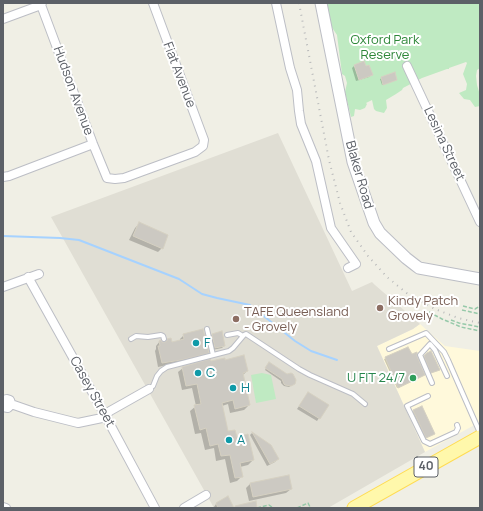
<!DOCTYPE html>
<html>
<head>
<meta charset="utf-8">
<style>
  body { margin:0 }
  #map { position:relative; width:483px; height:511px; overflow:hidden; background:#f0efe5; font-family:Manrope,sans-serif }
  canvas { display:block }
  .frame { position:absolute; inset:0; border:4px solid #5c6067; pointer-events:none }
</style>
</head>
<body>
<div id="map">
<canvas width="483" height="511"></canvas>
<div class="frame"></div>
</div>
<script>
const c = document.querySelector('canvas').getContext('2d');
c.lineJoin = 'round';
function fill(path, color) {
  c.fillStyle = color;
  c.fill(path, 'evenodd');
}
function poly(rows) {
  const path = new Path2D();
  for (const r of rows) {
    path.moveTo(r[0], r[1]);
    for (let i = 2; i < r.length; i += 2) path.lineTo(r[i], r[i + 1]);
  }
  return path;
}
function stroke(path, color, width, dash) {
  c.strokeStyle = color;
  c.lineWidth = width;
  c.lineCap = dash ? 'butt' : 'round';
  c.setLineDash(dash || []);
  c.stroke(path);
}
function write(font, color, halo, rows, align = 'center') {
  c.font = font + ' Manrope,sans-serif';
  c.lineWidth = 4;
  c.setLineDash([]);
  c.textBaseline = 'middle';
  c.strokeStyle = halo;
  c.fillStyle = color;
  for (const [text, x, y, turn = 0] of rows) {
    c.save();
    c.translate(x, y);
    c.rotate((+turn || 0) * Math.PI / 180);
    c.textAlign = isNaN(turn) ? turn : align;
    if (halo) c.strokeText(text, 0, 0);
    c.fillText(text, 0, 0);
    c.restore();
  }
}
const commercial = poly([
  [420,324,445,346,480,351,480,422,425,452,377,346,413,329]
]);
const education = poly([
  [278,133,352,291,372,282,375,285,420,324,413,329,377,346,425,452,328,508,214,508,51,217]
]);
const green = poly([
  [327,3,480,3,480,68,477,70,476,76,477,85,480,95,480,106,475,107,470,100,464,99,459,93,466,90,467,84,463,74,467,63,466,62,449,68,449,69,447,69,422,78,403,88,402,90,396,94,386,100,387,108,384,113,376,111,374,109,372,100,366,103,367,104,365,108,360,110,355,109,354,116,351,117,345,92,347,83,345,76,342,74,337,35,331,26],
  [262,373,271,375,276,399,256,403,251,375]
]);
const shadow = poly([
  [354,66,365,67,372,74,369,77,356,81,352,68],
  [394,74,396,80,382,85,380,79],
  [139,224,162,248,158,252,129,240,135,228],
  [184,335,208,352,204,356,176,363,158,367,155,351,156,349,156,346,160,341,164,343,168,340,171,343,180,341,180,339],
  [212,335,224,346,222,348,212,350,210,337],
  [408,348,411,356,424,375,397,388,384,359],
  [427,354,438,370,430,373,424,358],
  [224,361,247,371,242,376,249,405,244,410,230,413,228,404,222,406,228,433,236,438,253,460,248,465,240,467,242,476,237,481,230,483,225,459,216,461,214,448,205,450,201,433,195,434,190,411,196,406,192,388,182,390,178,372,183,368,210,362],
  [268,365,287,375,292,385,289,387,284,386,281,383,281,381,265,370],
  [308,393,328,405,317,421,297,409],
  [414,411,432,435,425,438,413,412],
  [252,433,270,446,277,459,275,462,267,466,250,435],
  [250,484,291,489,286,493,249,501,246,488],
  [228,498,233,508,214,508,214,507,216,504]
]);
const stream = poly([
  [3,236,60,238,79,240,179,279,202,294,217,298,250,305,295,341,311,351,337,360]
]);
const building = poly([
  [364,61,366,66,369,65,373,75,359,80,354,65,364,61],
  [395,72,397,80,383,85,381,77,395,72],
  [139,222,168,235,163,249,133,236,139,222],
  [203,329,209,353,181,360,162,363,158,346,160,346,159,341,161,340,162,342,165,342,167,341,167,339,171,338,172,342,184,339,183,334,203,329],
  [222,331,225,346,215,348,212,334,222,331],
  [408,347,412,354,417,352,417,356,425,375,398,388,385,357,408,347],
  [431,351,440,370,431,373,424,356,427,353,431,351],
  [244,355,248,371,243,373,250,405,235,409,233,400,222,403,228,431,235,430,237,437,248,434,254,460,240,463,243,477,235,478,230,455,221,456,218,444,210,446,206,428,200,430,194,405,201,404,197,384,186,386,182,367,210,359,211,361,225,358,225,360,244,355],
  [269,362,287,374,291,373,293,374,296,380,295,384,291,386,285,385,284,384,282,379,265,368,269,362],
  [308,392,329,405,320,419,299,406,308,392],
  [422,406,435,434,426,438,413,410,422,406],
  [252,432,271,445,279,459,270,464,252,432],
  [289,475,292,489,253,497,250,483,289,475],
  [228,496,234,508,218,508,216,503,228,496],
  [256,501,257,508,235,508,235,506,256,501]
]);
const path = poly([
  [463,306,475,309,480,306],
  [462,310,480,314],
  [429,312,442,319,461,327,480,331],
  [451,320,459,323,480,327],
  [257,508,269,505,273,508],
  [297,508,308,503,310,507]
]);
const service = poly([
  [207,329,213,355],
  [227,335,238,333,243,336],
  [131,339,136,336,148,337,161,335,163,336,164,339],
  [389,349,426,333,444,352,448,360,480,433],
  [432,383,420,355,430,344,435,350,447,376],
  [149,389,153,386,157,376,161,371,167,367,171,366,229,351,233,348,244,335,246,334,299,369,310,375,353,394,365,404],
  [428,396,407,406,424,441,430,444,456,432,458,428,457,425]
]);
const minor = poly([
  [42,3,41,5,93,144,107,178,115,179,124,178,195,152,203,146,204,140,153,3],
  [276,3,290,68,297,90,299,111,301,124,316,161,331,228,356,264,348,268],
  [3,19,41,5],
  [407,66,480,222],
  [3,177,9,176,93,144],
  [28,277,105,415,155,508],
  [3,287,39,274],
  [3,400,7,399,10,400,11,403,10,406,8,408,3,407],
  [11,404,34,412,78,423,102,418,110,411,149,389],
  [3,507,6,508],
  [184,508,206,495]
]);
const tertiary = poly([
  [321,3,353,162,374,223,380,233,406,258,415,265,419,268,480,279]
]);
const primary = poly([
  [354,508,480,437]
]);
const rail = poly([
  [299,3,329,160,340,203,351,232,368,256,387,277,409,295,435,309,458,318,480,323]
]);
const markers = [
  [380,308,4,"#8d6e63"],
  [236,319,4,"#8d6e63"],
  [196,343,4,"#0f9aa8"],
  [198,373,4,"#0f9aa8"],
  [413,378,4,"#2e9e5b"],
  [233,388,4,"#0f9aa8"],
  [229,440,4,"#0f9aa8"]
];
const shields = [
  [426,467,24]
];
const shieldNames = [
  ["40",426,467]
];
const parkNames = [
  ["Oxford Park",385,40],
  ["Reserve",385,55]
];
const streetNames = [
  ["Fiat Avenue",179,75,69],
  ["Hudson Avenue",73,91,70],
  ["Lesina Street",444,144,65],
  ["Blaker Road",359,175,74],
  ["Casey Street",92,392,61]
];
const educationNames = [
  ["Kindy Patch",388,301],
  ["Grovely",388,316],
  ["TAFE Queensland",244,312],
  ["- Grovely",244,327]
];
const cultureNames = [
  ["F",204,343],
  ["C",206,373],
  ["H",241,388],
  ["A",237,440]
];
const leisureNames = [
  ["U FIT 24/7",405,378]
];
fill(commercial, '#fff9db');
fill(education, '#e0ded4');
fill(green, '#bfeac2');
fill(shadow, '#0003');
stroke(stream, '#a6d2ff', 2);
fill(building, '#ccc9c2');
stroke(building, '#d6d1c2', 1);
stroke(service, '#bcbec5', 6);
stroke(minor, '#bcbec5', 10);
stroke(tertiary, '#bcbec5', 13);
stroke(primary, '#ffdb50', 15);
stroke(path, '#96c9a9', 1.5, [4, 2]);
stroke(service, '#fff', 4);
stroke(minor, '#fff', 8);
stroke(tertiary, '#fff', 11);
stroke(primary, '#fff8ab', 13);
stroke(rail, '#b8b9ba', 2, [1, 5]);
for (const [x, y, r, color] of markers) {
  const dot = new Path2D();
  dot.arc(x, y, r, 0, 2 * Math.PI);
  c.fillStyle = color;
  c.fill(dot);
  stroke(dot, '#fff', 1.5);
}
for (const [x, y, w] of shields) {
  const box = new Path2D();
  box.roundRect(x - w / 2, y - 10, w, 20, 3);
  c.fillStyle = '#fff';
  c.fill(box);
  stroke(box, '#5c6067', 1);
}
write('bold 12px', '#5c6067', null, shieldNames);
write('13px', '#2d8638', '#fff', parkNames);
write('13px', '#5c6067', '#fff', streetNames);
write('13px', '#785e54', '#fff', educationNames, 'left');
write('13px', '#0d838f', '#fff', cultureNames, 'left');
write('13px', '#27864d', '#fff', leisureNames, 'right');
</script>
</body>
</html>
